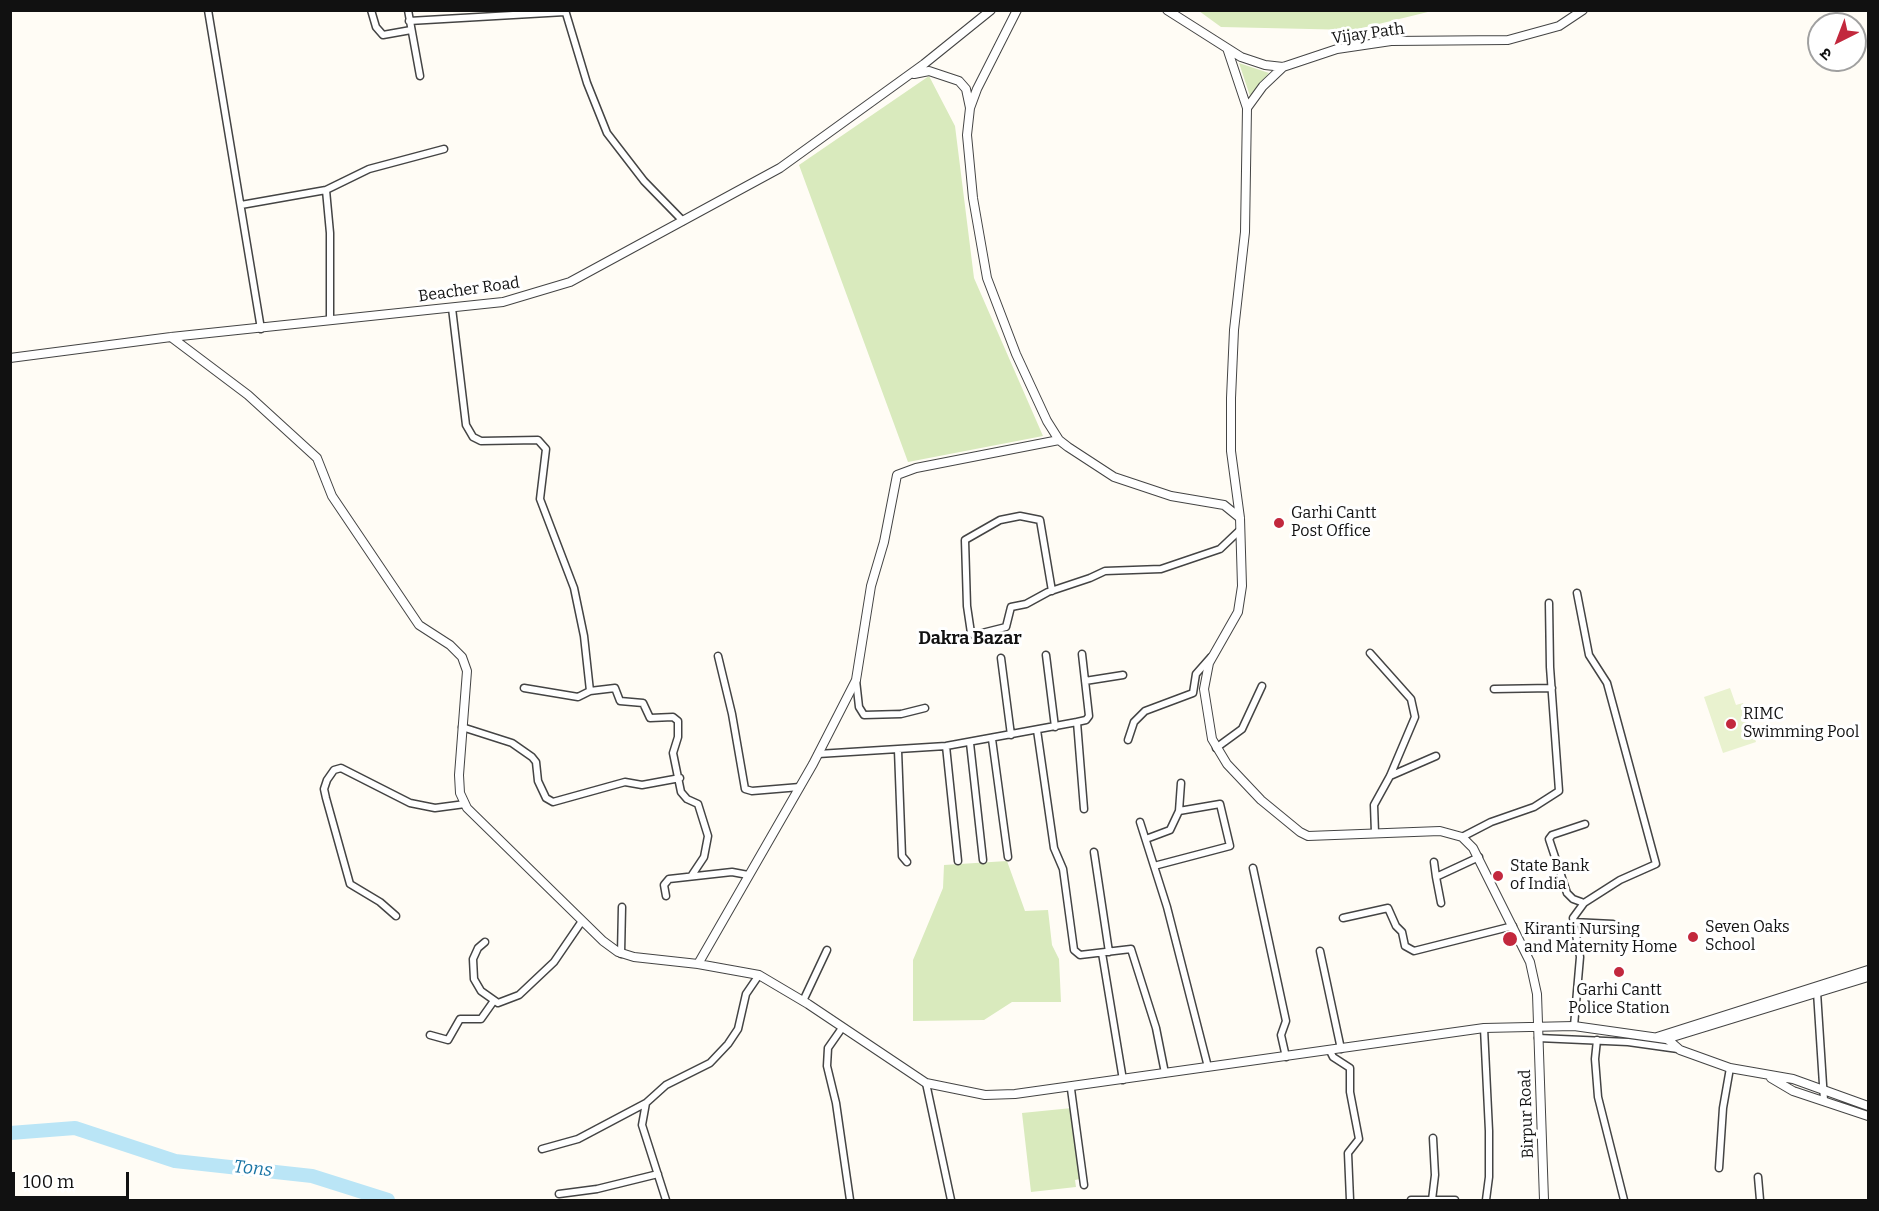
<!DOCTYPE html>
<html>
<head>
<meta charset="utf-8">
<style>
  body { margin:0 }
  #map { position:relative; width:1879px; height:1211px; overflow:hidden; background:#fffcf5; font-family:Bitter,"Noto Sans Devanagari",serif }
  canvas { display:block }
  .frame { position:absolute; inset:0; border:12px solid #111; pointer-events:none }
  .north { position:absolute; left:1807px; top:12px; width:60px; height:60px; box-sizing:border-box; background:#fff; border:2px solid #a0a0a0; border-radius:50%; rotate:222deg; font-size:16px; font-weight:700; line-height:24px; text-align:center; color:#111 }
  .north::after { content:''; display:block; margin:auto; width:21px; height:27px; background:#c2283d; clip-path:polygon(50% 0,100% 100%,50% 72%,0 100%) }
  .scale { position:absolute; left:12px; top:1172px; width:117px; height:27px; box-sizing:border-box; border:3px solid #111; border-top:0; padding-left:8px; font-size:18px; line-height:21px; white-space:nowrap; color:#111; -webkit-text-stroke:4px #fff; paint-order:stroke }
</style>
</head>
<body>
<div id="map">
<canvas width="1879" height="1211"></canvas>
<div class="frame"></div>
<div class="north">उ</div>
<div class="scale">100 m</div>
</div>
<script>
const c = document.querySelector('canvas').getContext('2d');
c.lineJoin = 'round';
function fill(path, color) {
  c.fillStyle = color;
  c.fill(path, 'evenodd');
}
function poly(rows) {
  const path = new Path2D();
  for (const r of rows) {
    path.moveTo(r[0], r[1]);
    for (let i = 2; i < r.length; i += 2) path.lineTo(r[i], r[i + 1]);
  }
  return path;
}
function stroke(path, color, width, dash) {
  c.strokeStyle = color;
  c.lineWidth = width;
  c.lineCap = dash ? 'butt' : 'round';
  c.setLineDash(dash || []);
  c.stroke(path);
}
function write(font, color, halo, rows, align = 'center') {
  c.font = font + ' Bitter,serif';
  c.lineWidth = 6;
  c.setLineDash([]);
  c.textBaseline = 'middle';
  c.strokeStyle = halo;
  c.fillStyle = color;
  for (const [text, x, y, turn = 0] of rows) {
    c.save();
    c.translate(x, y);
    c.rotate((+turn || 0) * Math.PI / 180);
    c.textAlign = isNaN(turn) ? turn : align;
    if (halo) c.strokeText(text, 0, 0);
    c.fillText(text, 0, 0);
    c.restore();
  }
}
const green = poly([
  [1199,11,1199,10,1432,11,1354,30,1221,27],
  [1239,63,1269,73,1250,96],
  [929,76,955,126,974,278,1043,436,908,462,799,165],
  [1007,861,1025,911,1048,910,1052,945,1059,959,1061,1002,1012,1002,984,1020,913,1021,913,960,943,888,944,865],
  [1072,1108,1080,1179,1075,1180,1076,1187,1031,1192,1022,1113]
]);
const pitch = poly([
  [1730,688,1736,705,1743,703,1756,742,1723,753,1704,697]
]);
const river = poly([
  [10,1133,75,1128,175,1161,312,1176,388,1200]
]);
const minor = poly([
  [208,10,261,329],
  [371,10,376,27,383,35,411,30],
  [408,10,420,76],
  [565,10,587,83,607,133,644,181,683,221],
  [409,21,565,12],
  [326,190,330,233,330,320],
  [241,205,326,190,369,169,444,149],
  [452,308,466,425,473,437,481,441,538,440,546,449,540,499,574,588,584,636,590,691,615,688,620,701,643,703,650,718,673,717,678,721,678,737,673,753,681,792,687,799,698,804,708,836,704,857,692,875],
  [1052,591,1040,520,1020,516,1000,520,965,540,967,606,971,633,974,635,1006,627,1011,607,1026,604,1048,592,1090,578,1105,571,1161,569,1220,549,1240,530],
  [1370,653,1411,699,1415,717,1390,776,1374,805,1375,833],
  [1046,655,1055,727],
  [718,656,732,714,745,789,752,791,800,787],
  [1001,658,1011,735],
  [856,680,859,707,864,715,901,714,925,708],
  [1085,681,1123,675],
  [524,688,578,697,590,691],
  [1494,689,1552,688],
  [1077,722,1086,720,1089,716,1082,654],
  [462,727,512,743,532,757,536,762,538,781,546,798,553,802,625,782,642,785,680,778],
  [1037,730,1054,848,1063,869,1074,950,1080,955,1131,949,1156,1028,1165,1073],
  [992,739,1008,857],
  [1128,740,1134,722,1145,711,1193,693,1196,674,1211,657],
  [970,743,983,860],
  [946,746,958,861],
  [1216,748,1242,729,1262,686],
  [898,750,902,856,907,862],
  [818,754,946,746,1077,722,1084,809],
  [1390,776,1436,756],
  [1179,811,1181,783],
  [1140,822,1167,907,1208,1067],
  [1462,837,1491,822,1534,807,1559,791,1550,667,1549,603],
  [1146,839,1170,830,1179,811,1220,804,1230,846,1154,866],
  [1094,852,1109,952],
  [1434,862,1436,877],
  [1253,868,1286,1021,1281,1035,1286,1057],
  [666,896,664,885,669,879,732,872,748,875],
  [1441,903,1436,877,1479,857],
  [1584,903,1573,899,1567,893,1549,839,1552,835,1585,824],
  [396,916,380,902,350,884,326,798,324,789,327,780,334,770,341,768,410,803,435,808,465,804],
  [1343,918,1388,908,1396,926,1402,932,1405,946,1414,951,1513,926],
  [1573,922,1613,924],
  [485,942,478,948,473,959,474,979,481,991,498,1003,519,995,554,962,582,921],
  [1320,951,1341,1049],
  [1102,953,1123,1080],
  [621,954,622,907],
  [1817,992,1824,1100],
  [803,1001,827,950],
  [1574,1026,1580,957,1573,918,1584,903,1620,880,1656,864,1607,683,1589,655,1577,593],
  [842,1028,828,1048,827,1066,836,1103,850,1200],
  [1484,1028,1489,1131,1489,1177,1486,1200],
  [430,1035,448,1040,460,1019,481,1019,493,1002],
  [1538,1038,1628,1042,1678,1049],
  [1597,1040,1595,1059,1598,1097,1624,1200],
  [1330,1051,1333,1057,1350,1068,1350,1092,1359,1139,1348,1153,1350,1200],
  [926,1083,951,1200],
  [1071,1089,1084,1185],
  [542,1149,578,1139,646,1103],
  [1719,1168,1723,1108,1730,1068],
  [1758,1177,1760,1200],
  [559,1194,597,1189,658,1174],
  [666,1200,642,1125,646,1103,666,1085,710,1063,728,1044,738,1029,746,994,759,975],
  [1411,1200,1455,1200],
  [1432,1200,1435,1175,1433,1138]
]);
const tertiary = poly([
  [1017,10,977,89,970,108,967,135,973,198,987,278,1016,354,1047,421,1059,440,1068,447,1114,477,1171,496,1224,505,1240,518],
  [1167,10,1241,57,1265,65,1283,67,1337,49,1391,41,1508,40,1559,26,1583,10],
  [1227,48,1247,108],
  [1283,67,1263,86,1247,108,1245,232,1234,330,1231,398,1231,451,1240,518,1242,586,1238,612,1209,663,1204,689,1212,739,1227,764,1261,800,1300,832,1308,836,1440,831,1462,837,1473,848,1530,962,1537,994,1544,1200],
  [914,74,929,71,959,81,966,89,970,108],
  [171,337,248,395,317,458,332,496,419,625,450,645,462,657,467,671,459,775,460,793,467,808,603,941,618,952,634,957,698,964,759,975,808,1004,926,1083,985,1095,1015,1094,1484,1028,1574,1026,1666,1039,1868,977],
  [10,358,171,337,503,302,570,282,780,168,924,64,991,10],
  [698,964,813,764,856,680,871,586,884,542,897,475,916,468,1059,440],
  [1657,1037,1868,970],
  [1665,1037,1680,1050,1730,1068,1793,1079,1868,1106],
  [1771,1078,1793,1091,1868,1116]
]);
const markers = [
  [1279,523,6,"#c2283d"],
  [1731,724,6,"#c2283d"],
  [1498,876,6,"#c2283d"],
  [1693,937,6,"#c2283d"],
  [1510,939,8,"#c2283d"],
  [1619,972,6,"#c2283d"]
];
const streetNames = [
  ["Vijay Path",1368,34,-8],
  ["Beacher Road",469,290,-8],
  ["Birpur Road",1527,1114,-92]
];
const poiNames = [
  ["Garhi Cantt",1291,514],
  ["Post Office",1291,532],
  ["RIMC",1743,715],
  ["Swimming Pool",1743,733],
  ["State Bank",1510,867],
  ["of India",1510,885],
  ["Seven Oaks",1705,928],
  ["School",1705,946],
  ["Kiranti Nursing",1524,930],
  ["and Maternity Home",1524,948],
  ["Garhi Cantt",1619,991,"center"],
  ["Police Station",1619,1009,"center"]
];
const neighbourhoodNames = [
  ["Dakra Bazar",970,639]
];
const waterNames = [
  ["Tons",253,1169,6]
];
fill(green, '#d9eabd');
fill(pitch, '#e9f2cf');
stroke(river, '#bae5f6', 14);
stroke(minor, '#444', 9);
stroke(tertiary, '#444', 10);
stroke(minor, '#fff', 6);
stroke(tertiary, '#fff', 8);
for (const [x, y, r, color] of markers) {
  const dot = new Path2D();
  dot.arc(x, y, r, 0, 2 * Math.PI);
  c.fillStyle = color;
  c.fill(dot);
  stroke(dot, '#fff', 2);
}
write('16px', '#111', '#fff', streetNames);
write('16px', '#111', '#fff', poiNames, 'left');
write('bold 18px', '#111', '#fff', neighbourhoodNames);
write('italic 18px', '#1974a4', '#fff', waterNames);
</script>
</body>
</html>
